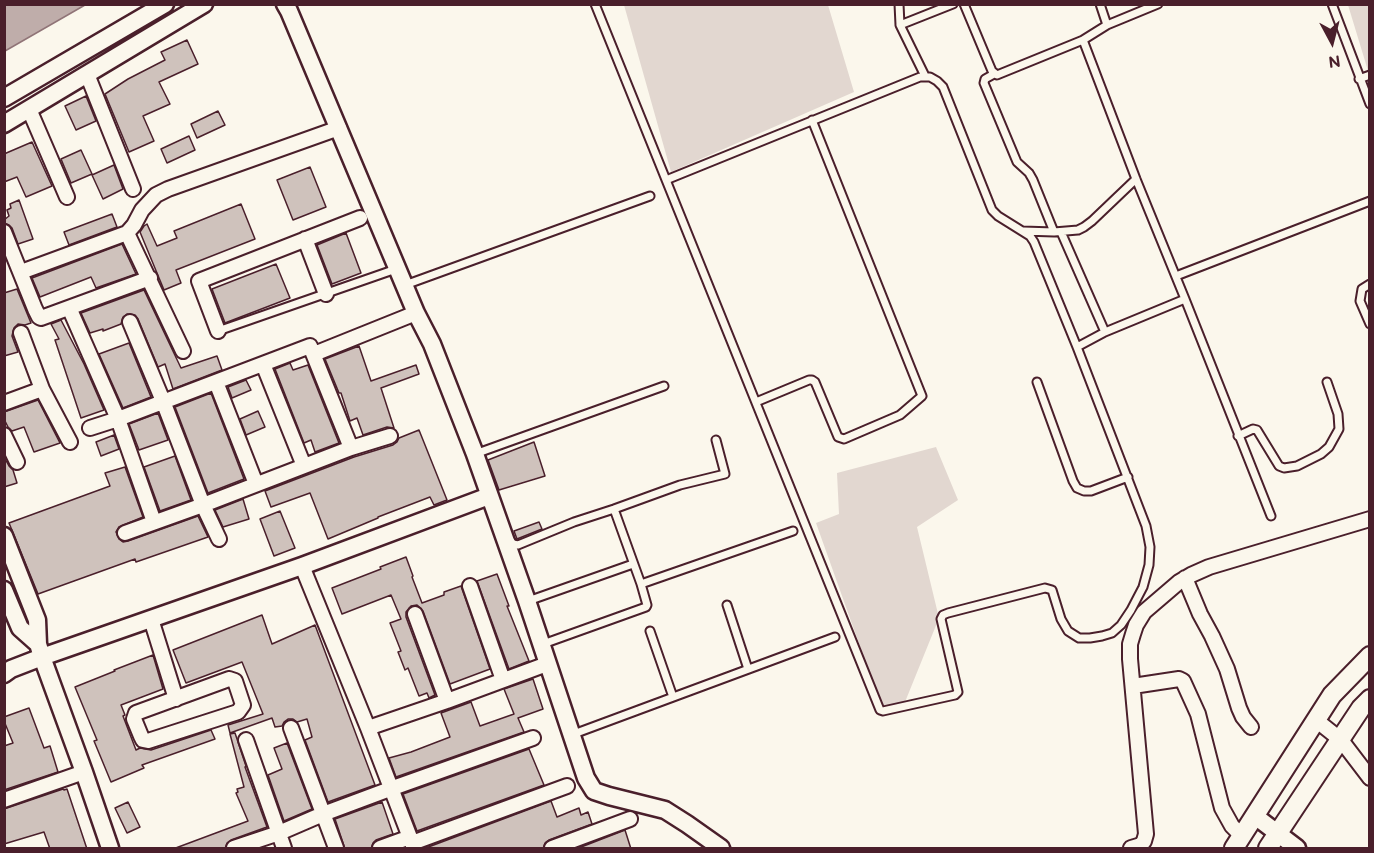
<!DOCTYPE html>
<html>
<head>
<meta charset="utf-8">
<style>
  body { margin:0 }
  #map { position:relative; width:1374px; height:853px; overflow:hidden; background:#fbf7ec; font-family:"Balsamiq Sans",sans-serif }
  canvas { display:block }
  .frame { position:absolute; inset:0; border:6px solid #4a1f2b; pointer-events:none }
  .north { position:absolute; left:1302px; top:12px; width:60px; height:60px; -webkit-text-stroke:4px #fbf7ec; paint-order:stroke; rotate:173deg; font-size:16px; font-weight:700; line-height:24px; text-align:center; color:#4a1f2b }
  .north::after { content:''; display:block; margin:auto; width:21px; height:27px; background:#4a1f2b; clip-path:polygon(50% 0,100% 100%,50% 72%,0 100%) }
</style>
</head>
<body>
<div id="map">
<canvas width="1374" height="853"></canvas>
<div class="frame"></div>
<div class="north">N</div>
</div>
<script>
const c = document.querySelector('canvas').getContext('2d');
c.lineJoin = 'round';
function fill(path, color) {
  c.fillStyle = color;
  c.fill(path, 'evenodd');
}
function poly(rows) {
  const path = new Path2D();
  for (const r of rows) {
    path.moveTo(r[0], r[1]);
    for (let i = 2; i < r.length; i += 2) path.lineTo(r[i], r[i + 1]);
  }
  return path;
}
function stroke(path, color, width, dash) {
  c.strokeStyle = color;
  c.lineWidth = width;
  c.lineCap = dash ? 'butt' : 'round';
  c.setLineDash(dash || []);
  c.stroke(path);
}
const green = poly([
  [624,5,828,5,854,92,671,172],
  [1348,5,1369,5,1369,74],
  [936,447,958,500,917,527,939,618,905,702,882,708,816,523,839,514,837,473]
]);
const water = poly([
  [5,4,85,4,85,5,5,51,5,4]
]);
const building = poly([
  [187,40,198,64,159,82,170,104,143,116,154,141,129,152,105,94,128,79,165,60,161,52,187,40],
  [86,96,96,121,76,130,65,106,86,96],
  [218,111,225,125,197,138,191,124,218,111],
  [189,136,195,150,167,163,161,149,189,136],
  [32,142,52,186,26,197,17,177,4,182,4,154,32,142],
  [81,150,92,174,71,183,61,159,81,150],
  [114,165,123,189,103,199,92,175,114,165],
  [310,167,326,207,293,220,277,180,310,167],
  [19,200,33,239,18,244,12,228,9,225,4,223,4,220,9,216,7,210,11,208,10,204,19,200],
  [241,204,255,239,176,270,181,283,164,290,140,232,144,226,147,224,157,246,177,238,174,231,241,204],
  [112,214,117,227,69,245,64,232,112,214],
  [346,233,361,273,332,284,317,245,346,233],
  [122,244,136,274,96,288,91,277,40,297,32,278,122,244],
  [276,264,290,298,225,323,212,289,276,264],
  [17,289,31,323,25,325,18,324,14,328,12,336,18,352,4,356,4,293,17,289],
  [144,290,181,368,217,356,222,370,173,389,165,364,158,367,138,319,135,315,127,314,123,317,121,324,103,331,103,329,90,333,81,313,144,290],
  [61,320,84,364,104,410,81,418,55,340,59,339,51,324,61,320],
  [129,343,151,397,123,408,99,354,129,343],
  [359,346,371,381,416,365,419,374,381,388,394,428,387,427,363,435,357,418,350,421,341,393,339,393,325,359,359,346],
  [290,363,293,370,308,365,339,443,315,452,311,440,304,443,275,369,290,363],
  [246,380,251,390,232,398,228,387,246,380],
  [211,393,244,479,208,493,175,407,211,393],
  [38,400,60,443,34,452,24,427,12,431,8,427,4,419,4,412,38,400],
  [258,411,265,427,246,435,240,419,258,411],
  [158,413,168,440,139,450,129,424,158,413],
  [419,430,447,500,434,505,430,497,378,517,378,518,328,539,310,493,271,507,265,491,354,457,393,445,397,442,399,438,419,430],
  [114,435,119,449,101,456,96,442,114,435],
  [534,442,545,476,499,490,488,460,534,442],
  [175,456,191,500,160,511,144,467,175,456],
  [4,457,9,466,13,470,17,483,4,487,4,457],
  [125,467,143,517,119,527,116,532,119,539,123,542,128,541,198,516,208,537,136,562,135,559,38,594,9,523,110,486,105,473,125,467],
  [243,499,249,519,223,527,215,510,243,499],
  [280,511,295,548,274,556,260,519,280,511],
  [539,522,542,529,517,539,514,531,539,522],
  [406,557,413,576,412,577,422,603,444,595,444,592,461,586,490,669,450,684,423,611,417,605,411,606,406,612,406,617,435,695,429,698,427,693,419,696,408,668,405,670,398,652,401,651,390,623,401,619,391,595,342,614,332,588,381,569,380,567,406,557],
  [497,574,509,606,507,606,529,661,509,669,477,581,497,574],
  [262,615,272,644,315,625,375,785,328,802,305,740,312,737,307,719,297,722,293,719,288,719,284,722,282,726,275,727,272,718,230,733,228,725,263,714,242,662,186,683,173,650,262,615],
  [153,655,163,689,121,705,125,715,123,716,136,750,140,748,151,750,211,730,215,739,142,765,144,768,111,782,94,741,97,740,75,687,115,671,114,670,153,655],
  [533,679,543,709,518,718,524,732,396,777,389,758,411,752,450,737,441,713,471,702,480,726,514,714,504,689,533,679],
  [29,708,44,748,50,746,58,772,4,790,4,746,13,743,4,721,4,717,29,708],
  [235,733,246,766,245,767,267,827,231,840,227,843,225,849,173,849,248,821,236,793,238,792,237,789,244,787,230,734,235,733],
  [287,743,312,809,284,821,268,775,282,769,274,748,287,743],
  [529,749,544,785,417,831,403,794,529,749],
  [63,789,64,790,67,789,87,849,50,849,44,832,4,844,4,809,63,789],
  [551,801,557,817,579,808,581,815,588,812,592,824,549,840,545,843,543,849,423,849,551,801],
  [128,802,140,827,127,833,115,808,128,802],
  [382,802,393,834,376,840,373,843,371,849,345,849,335,819,382,802],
  [625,830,631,849,576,849,625,830]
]);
const service = poly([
  [595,4,880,710,883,711,955,695,958,692,941,619,943,615,948,613,1045,588,1052,590,1061,619,1068,631,1079,638,1090,638,1102,636,1112,633,1121,625,1131,610,1143,587,1149,565,1150,547,1146,526,1077,347,1034,242,1030,236,998,216,992,210,943,87,937,81,930,77,920,77,666,180],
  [899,4,900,25,925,76],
  [964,4,992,71,997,75,1083,40,1107,25,1158,4],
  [1100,4,1107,25],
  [1332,4,1370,104],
  [900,25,953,4],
  [1083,40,1136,179,1185,299,1271,516],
  [994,74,985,79,984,83,1017,162,1029,173,1033,180,1054,232],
  [1359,79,1370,75],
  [1023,231,1054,232,1078,230,1084,227,1092,221,1136,179],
  [1061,232,1105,332],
  [1176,276,1370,201],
  [1370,284,1362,289,1360,301,1370,324],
  [405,285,650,196],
  [218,331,396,269],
  [1077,347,1105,332,1185,299],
  [1037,382,1073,481,1077,488,1084,491,1091,491,1128,477],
  [756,402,809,380,812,380,815,382,838,437,844,439,900,415,922,396,812,120],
  [1238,436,1253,429,1257,430,1279,466,1284,468,1297,466,1321,454,1329,447,1339,429,1338,414,1327,382],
  [475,454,664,386],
  [509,539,513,544,518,545,574,522,614,509,680,485,725,474,716,440],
  [641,584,793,531],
  [528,601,633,564],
  [727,605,748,669],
  [650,631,673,697],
  [543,644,646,607,647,605,641,584,614,509],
  [571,735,835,637]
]);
const minor = poly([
  [87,74,133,189],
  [29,109,67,197],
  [4,232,35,309,39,317,41,318,150,278],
  [127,233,134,225,142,210,156,195,168,189,339,128],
  [305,239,326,294],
  [21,272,127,233,183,351],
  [71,312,118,419,154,522],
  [130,322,163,401,203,505,219,539],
  [218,331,199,281,360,218],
  [21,333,42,389,70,442],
  [314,354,416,313],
  [263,364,304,466],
  [216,382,256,484],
  [4,403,42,389],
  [90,428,118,419,310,346,351,448],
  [4,435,17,462],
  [125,533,203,505,351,448,390,436],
  [302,566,368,728,414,848],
  [1185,578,1200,614,1212,636,1227,669,1239,708,1243,717,1251,727],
  [470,586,503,680],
  [415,614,447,701],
  [151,619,176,699],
  [229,679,235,681,243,705,238,712,148,741,143,740,141,736,134,719,136,713,229,679],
  [1133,686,1179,679,1183,681,1198,714,1222,808,1232,826,1242,836],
  [1316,720,1341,740,1370,778],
  [291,728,336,848],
  [368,728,447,701,547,664],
  [246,740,284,848],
  [4,800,84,772],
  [412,843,567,786],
  [234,848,279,833,323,814,390,789,533,738],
  [380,848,410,837],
  [552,848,630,819],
  [1131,848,1141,845,1144,841,1146,834,1130,659,1130,644,1133,634,1136,625,1144,612,1179,582,1191,575,1209,567,1370,519]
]);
const tertiary = poly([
  [285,4,289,11,416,313,432,344,475,454,527,601,586,778,594,791,609,796,665,810,687,824,721,848],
  [4,98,165,4],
  [4,124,204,4],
  [4,536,37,620,38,644,42,657,84,772,110,848],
  [4,590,20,628,38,644],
  [4,674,11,669,42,657,302,566,489,496],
  [1255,816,1297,848]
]);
const secondary = poly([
  [1234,848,1332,695,1370,656],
  [1268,848,1361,708,1370,699]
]);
fill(green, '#e2d7d0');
fill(water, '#bfadaa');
stroke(water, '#907477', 1.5);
fill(building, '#cfc2bc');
stroke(building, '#4a1f2b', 1.5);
stroke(service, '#4a1f2b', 11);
stroke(minor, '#4a1f2b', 18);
stroke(tertiary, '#4a1f2b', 21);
stroke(secondary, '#4a1f2b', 22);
stroke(service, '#fbf7ec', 7);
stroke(minor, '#fbf7ec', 14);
stroke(tertiary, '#fbf7ec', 16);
stroke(secondary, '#fbf7ec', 18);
</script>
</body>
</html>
